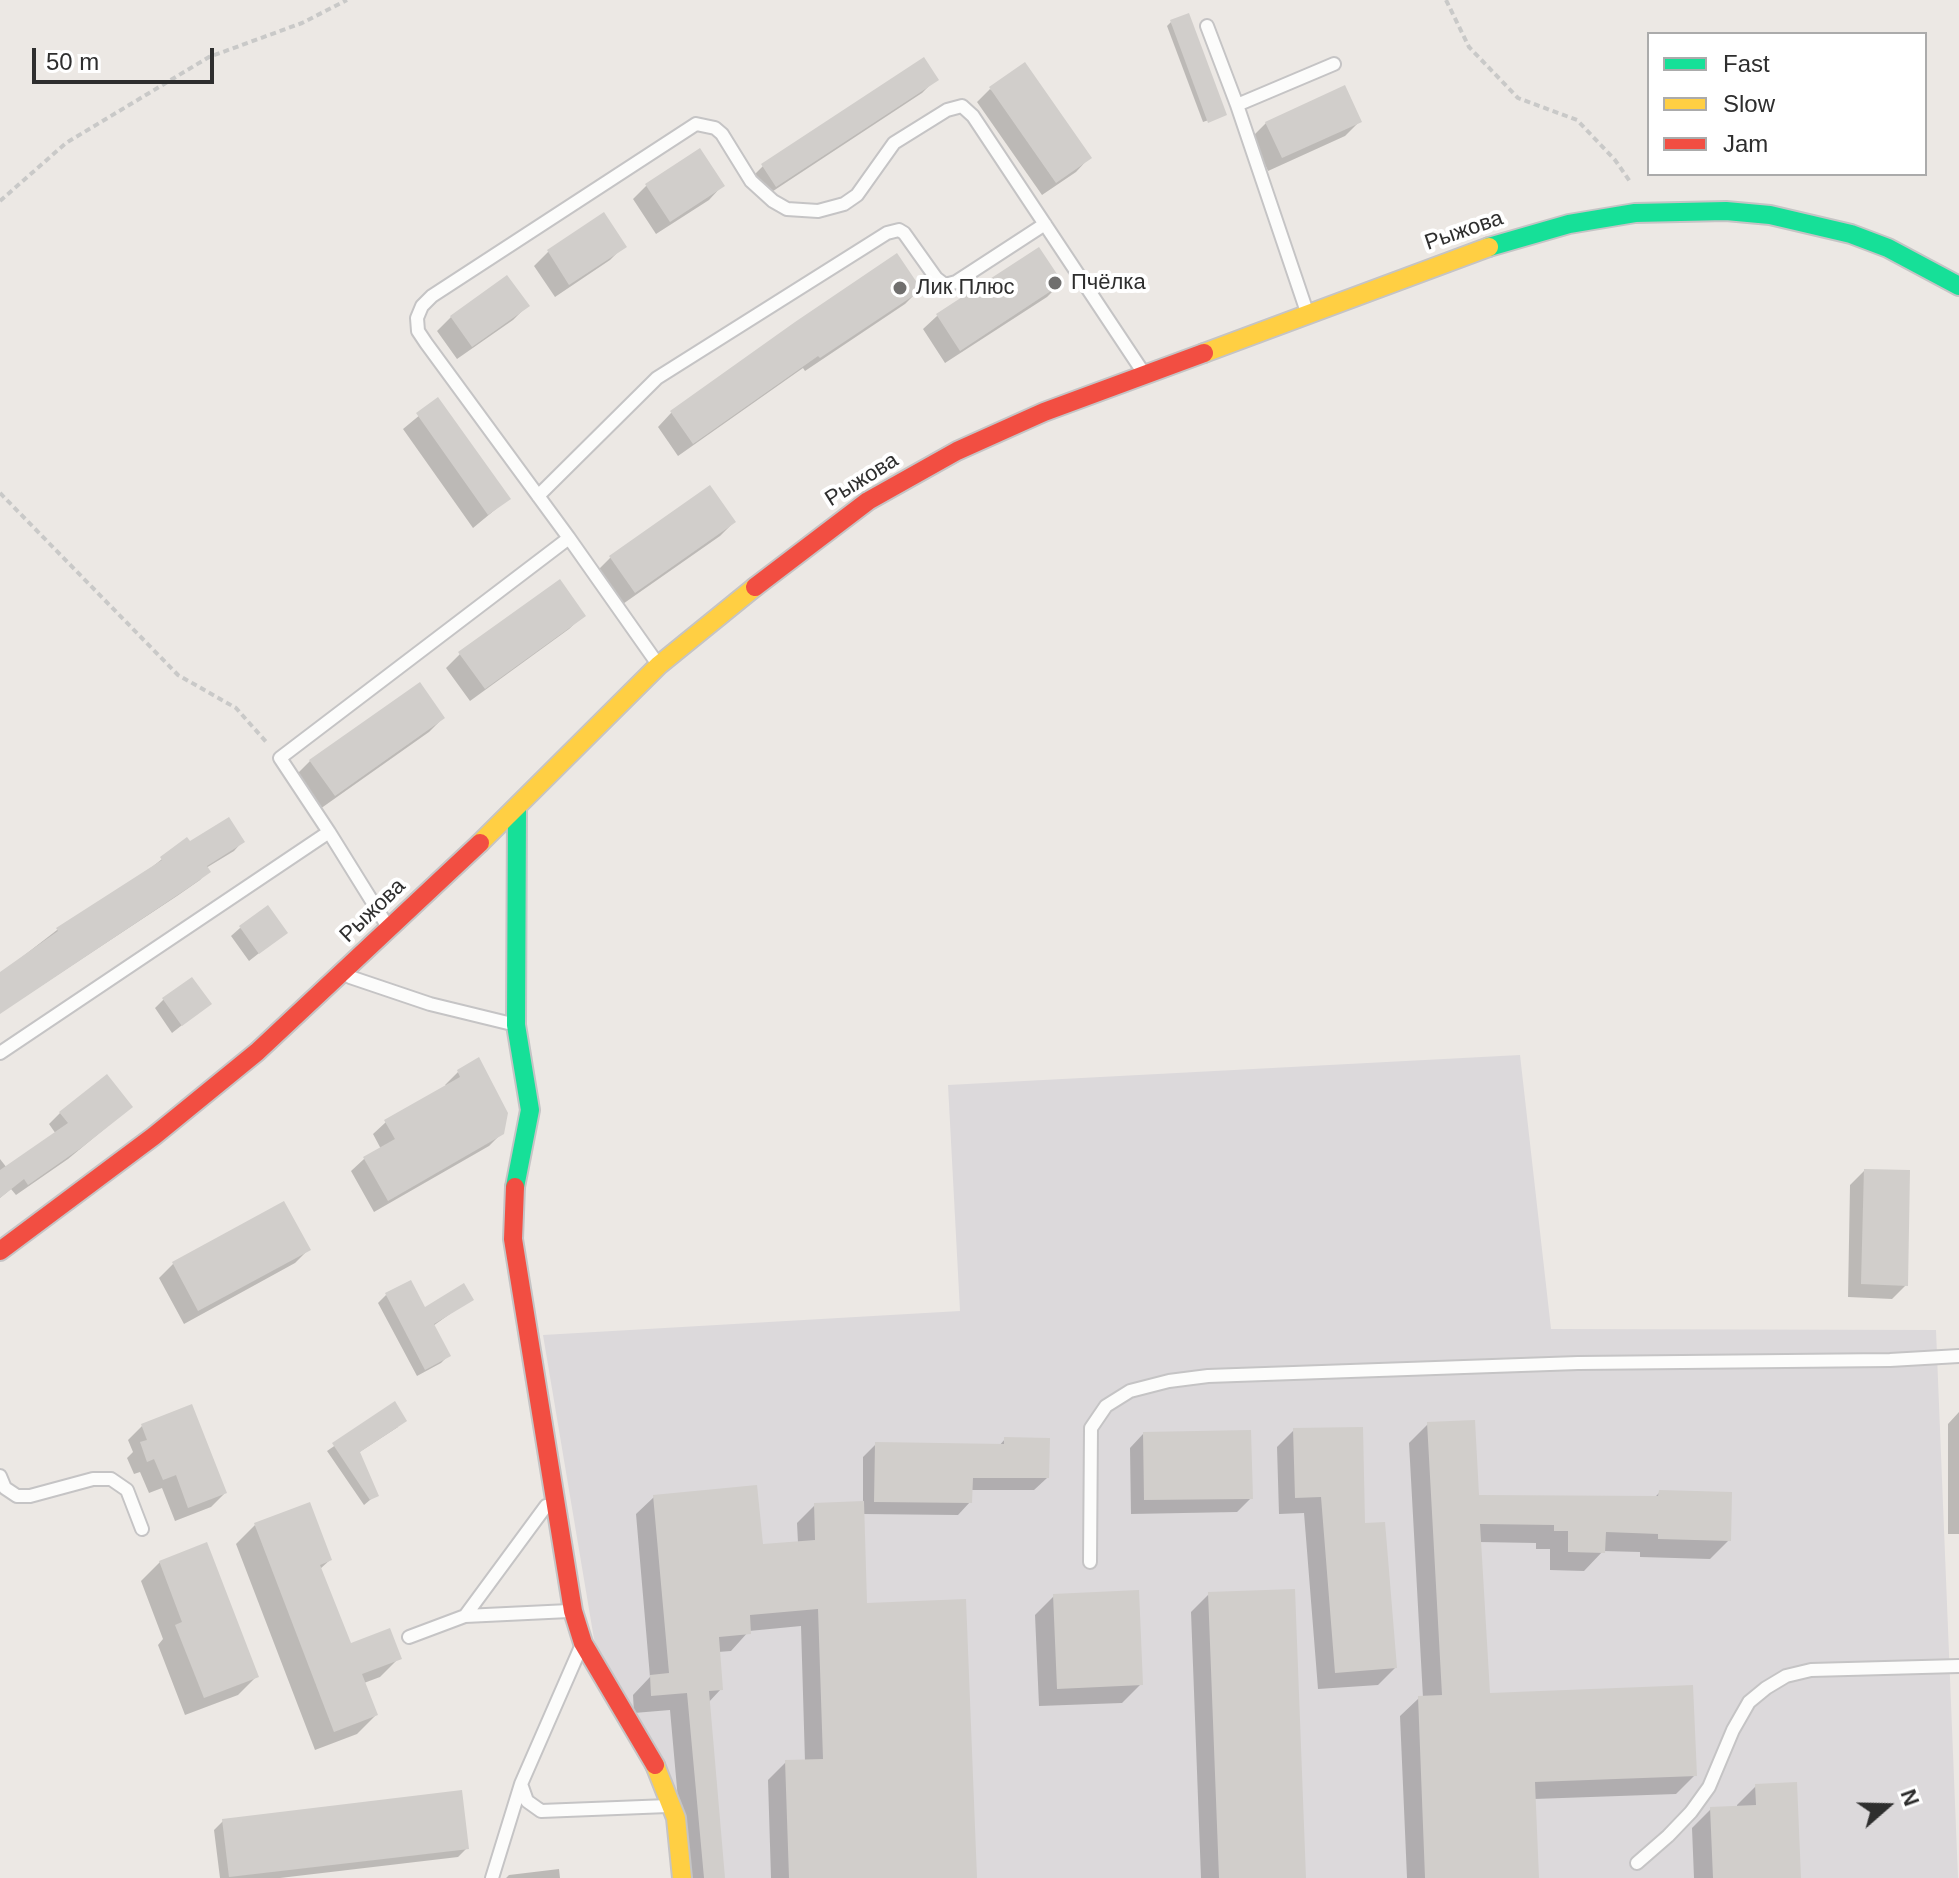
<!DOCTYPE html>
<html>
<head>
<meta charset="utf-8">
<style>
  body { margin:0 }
  #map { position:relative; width:1959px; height:1878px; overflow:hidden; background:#ece8e4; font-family:Helvetica,sans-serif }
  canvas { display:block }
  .legend { position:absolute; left:1647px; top:32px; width:280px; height:144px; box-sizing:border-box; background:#fff; border:2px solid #ababab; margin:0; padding:10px 14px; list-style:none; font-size:24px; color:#2e2e2e }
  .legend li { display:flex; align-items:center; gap:16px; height:40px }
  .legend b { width:40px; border:2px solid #ababab }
  .north { position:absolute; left:1847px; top:1766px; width:80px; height:80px; -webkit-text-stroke:6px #fff; paint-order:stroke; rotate:70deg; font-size:22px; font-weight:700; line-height:32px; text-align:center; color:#2e2e2e }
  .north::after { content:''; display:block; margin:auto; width:28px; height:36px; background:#2e2e2e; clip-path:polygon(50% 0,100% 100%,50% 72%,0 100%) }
  .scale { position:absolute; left:32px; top:48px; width:182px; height:36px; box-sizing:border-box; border:4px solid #2e2e2e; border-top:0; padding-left:10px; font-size:24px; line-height:28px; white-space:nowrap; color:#2e2e2e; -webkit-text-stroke:6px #fff; paint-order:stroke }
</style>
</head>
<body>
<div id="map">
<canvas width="1959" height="1878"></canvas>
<ul class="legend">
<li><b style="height:10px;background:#16e098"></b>Fast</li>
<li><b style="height:10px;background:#ffcf43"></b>Slow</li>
<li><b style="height:10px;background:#f24e42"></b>Jam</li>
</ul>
<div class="north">N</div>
<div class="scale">50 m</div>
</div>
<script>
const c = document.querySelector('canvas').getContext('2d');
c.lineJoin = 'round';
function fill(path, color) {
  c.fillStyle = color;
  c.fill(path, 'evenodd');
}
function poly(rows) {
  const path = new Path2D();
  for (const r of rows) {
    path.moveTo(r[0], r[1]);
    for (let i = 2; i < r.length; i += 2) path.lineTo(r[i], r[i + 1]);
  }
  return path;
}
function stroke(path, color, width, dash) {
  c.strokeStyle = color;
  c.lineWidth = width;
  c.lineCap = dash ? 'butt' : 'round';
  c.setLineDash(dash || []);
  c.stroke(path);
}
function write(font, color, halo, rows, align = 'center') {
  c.font = font + ' Helvetica,sans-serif';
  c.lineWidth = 8;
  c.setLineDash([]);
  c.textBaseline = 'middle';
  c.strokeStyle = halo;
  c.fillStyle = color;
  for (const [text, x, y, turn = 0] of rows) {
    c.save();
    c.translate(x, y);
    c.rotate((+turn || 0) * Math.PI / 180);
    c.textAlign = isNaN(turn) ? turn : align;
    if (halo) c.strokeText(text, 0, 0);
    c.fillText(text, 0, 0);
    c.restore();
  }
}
const industrial = poly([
  [1520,1055,1551,1329,1936,1330,1958,1878,690,1878,594,1639,543,1335,960,1311,948,1085]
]);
const shadow = poly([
  [1171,22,1223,115,1203,122,1167,26],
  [936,79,922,93,761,199,749,180,763,166],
  [990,89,1089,158,1076,172,1042,195,977,102],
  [1359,122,1345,136,1268,171,1252,137,1266,123],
  [647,185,722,186,709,200,656,234,633,199],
  [603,215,624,246,610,260,555,297,534,266,548,252],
  [1061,283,1047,297,945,363,923,329,937,316],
  [919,290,905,304,805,371,803,368,678,456,658,427,671,413],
  [527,306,513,320,457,359,437,331,451,317],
  [438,400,508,499,473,528,403,429],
  [710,487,734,522,720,536,620,606,596,572,610,558],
  [583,616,569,629,470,701,446,668,460,654],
  [443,718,429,732,320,809,296,775,310,761],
  [186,840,189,844,242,842,234,851,206,868,208,871,200,880,177,896,0,1013,0,974,57,930,152,867],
  [240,928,286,932,249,961,231,936],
  [164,999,209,1004,172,1033,155,1008],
  [458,1072,502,1133,489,1146,374,1212,351,1171,364,1159,381,1149,373,1134,386,1122,447,1087,445,1085],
  [131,1107,68,1159,16,1195,11,1189,0,1198,0,1159,7,1168,56,1134,49,1124,60,1113],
  [1864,1171,1906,1285,1892,1299,1848,1297,1850,1185],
  [283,1203,309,1249,295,1263,184,1324,159,1278,173,1264],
  [386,1295,425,1310,471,1299,433,1326,449,1355,441,1363,417,1376,378,1303],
  [395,1404,398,1427,358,1453,376,1495,364,1505,327,1451],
  [1959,1412,1959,1534,1948,1534,1948,1424],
  [1428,1424,1477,1497,1654,1498,1660,1492,1729,1540,1710,1559,1640,1557,1640,1552,1603,1551,1584,1571,1550,1570,1550,1549,1536,1549,1536,1543,1479,1542,1488,1695,1695,1775,1676,1794,1534,1799,1537,1878,1407,1878,1400,1716,1419,1698,1423,1698,1409,1443],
  [142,1426,225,1493,211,1507,175,1521,162,1488,149,1493,140,1472,134,1474,127,1458,133,1452,128,1440],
  [1294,1430,1363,1525,1395,1668,1378,1685,1318,1689,1304,1513,1279,1514,1277,1447],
  [1143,1434,1251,1498,1237,1512,1131,1514,1130,1448],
  [1005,1439,1047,1478,1034,1490,970,1490,970,1502,958,1515,862,1514,866,1605,975,1878,771,1878,768,1780,786,1762,805,1762,801,1626,749,1631,731,1651,718,1652,721,1689,708,1703,723,1878,685,1878,670,1710,634,1713,633,1695,650,1677,636,1514,654,1497,761,1546,798,1543,797,1523,815,1505,863,1503,863,1457,876,1444,999,1446],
  [255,1525,330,1560,320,1569,350,1646,399,1658,380,1677,364,1683,376,1715,357,1734,315,1750,236,1544],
  [160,1562,257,1676,238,1695,185,1715,158,1645,163,1639,141,1581],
  [1209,1594,1304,1878,1194,1878,1201,1878,1191,1612],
  [1054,1596,1141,1684,1122,1703,1039,1706,1035,1615],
  [1756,1786,1799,1878,1694,1878,1692,1828,1711,1809,1737,1808,1737,1805],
  [223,1821,467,1848,458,1857,280,1878,220,1878,214,1830],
  [559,1869,560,1878,506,1878,509,1875]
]);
const building = poly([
  [1189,13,1227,115,1208,123,1170,20],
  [924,57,939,80,776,187,761,164],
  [1025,62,1092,158,1056,183,989,87],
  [1345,85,1362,122,1282,158,1265,122],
  [700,148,725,186,670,222,645,184],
  [604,212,627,247,569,285,547,250],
  [1039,247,1063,283,960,351,936,314],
  [897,253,922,290,820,358,818,356,693,444,670,411,795,322],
  [507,275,530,306,472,347,450,316],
  [438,397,511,499,488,515,416,413],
  [710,485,736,522,635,593,609,556],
  [560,579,586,616,485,689,458,652],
  [420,682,445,718,335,796,309,760],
  [229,817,245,842,207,866,211,872,188,888,0,1014,0,972,58,931,56,928,162,860,160,857,187,837,190,841],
  [268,905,288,933,259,954,239,926],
  [192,977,212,1004,182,1026,162,998],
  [479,1057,508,1113,504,1134,388,1201,363,1157,395,1139,384,1120,460,1077,457,1070],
  [107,1074,133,1107,81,1148,28,1185,24,1179,0,1198,0,1170,68,1123,59,1112],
  [1864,1169,1910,1170,1908,1286,1861,1284],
  [284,1201,311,1250,198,1311,172,1262],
  [411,1280,425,1307,464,1283,474,1300,434,1324,451,1356,425,1370,385,1293],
  [395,1401,407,1421,360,1452,379,1496,370,1500,332,1443],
  [192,1404,227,1493,188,1508,176,1475,163,1480,154,1459,147,1462,140,1442,147,1440,141,1424],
  [1475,1420,1479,1495,1658,1496,1659,1490,1732,1492,1731,1541,1658,1539,1658,1534,1606,1532,1605,1553,1568,1552,1568,1531,1554,1531,1554,1525,1480,1524,1490,1693,1693,1685,1697,1776,1535,1782,1539,1878,1425,1878,1418,1696,1442,1695,1427,1422],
  [1363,1427,1365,1523,1385,1522,1397,1668,1335,1673,1321,1497,1295,1498,1293,1428],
  [1251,1430,1253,1499,1144,1500,1143,1432],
  [1004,1437,1050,1438,1049,1478,973,1478,972,1503,874,1502,875,1442,1004,1444],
  [757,1485,763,1544,815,1540,814,1503,864,1501,867,1603,966,1599,977,1878,789,1878,785,1760,823,1759,818,1609,750,1615,751,1634,719,1637,723,1690,709,1691,725,1878,704,1878,687,1693,651,1696,650,1675,669,1673,653,1495],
  [310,1502,332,1560,320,1565,351,1643,390,1628,402,1659,362,1674,378,1715,334,1732,254,1523],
  [207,1542,259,1677,204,1698,175,1625,182,1622,159,1561],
  [1295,1589,1306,1878,1219,1878,1208,1592],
  [1139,1590,1143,1685,1057,1689,1053,1594],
  [1797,1782,1801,1878,1713,1878,1710,1807,1756,1805,1755,1784],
  [462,1790,469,1849,229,1877,222,1819]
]);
const path = poly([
  [1446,0,1469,47,1518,98,1577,120,1615,160,1631,183],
  [0,201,66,143,209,57,302,23,347,0],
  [0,493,178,675,236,708,268,744]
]);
const lane = poly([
  [1207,26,1237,105],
  [1307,312,1237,105,1334,64],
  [538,496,657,378,887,233,899,230,904,233,936,278,945,285,956,282,1045,224],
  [569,538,426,343,418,331,417,318,422,306,432,296,696,124,715,128,722,134,751,181,773,201,787,209,818,211,844,204,857,195,894,143,947,110,962,106,973,116,1143,372],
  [329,832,388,927],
  [350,977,430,1004,512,1024],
  [0,1053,329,832,280,758,569,538,657,663],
  [0,1476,5,1488,17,1496,30,1496,93,1479,111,1479,127,1490,142,1529],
  [1090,1562,1091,1428,1106,1406,1130,1391,1169,1381,1208,1376,1578,1363,1890,1360,1959,1356],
  [465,1616,546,1506],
  [409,1637,465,1616,569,1611],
  [580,1649,521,1784,527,1801,541,1811,668,1806],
  [1637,1863,1668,1836,1691,1812,1709,1787,1733,1730,1749,1702,1766,1688,1786,1676,1811,1670,1959,1666],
  [492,1878,521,1784]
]);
const fast = poly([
  [1489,247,1569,224,1635,213,1726,211,1770,215,1851,234,1888,248,1959,286],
  [515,1187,530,1110,516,1025,517,808]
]);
const slow = poly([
  [1204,353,1489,247],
  [480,843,659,665,755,587],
  [655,1765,676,1818,682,1878]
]);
const jam = poly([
  [755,587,868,501,957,451,1044,412,1204,353],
  [515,1187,513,1239,573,1611,583,1643,655,1765],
  [0,1251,154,1136,257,1052,480,843]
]);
const markers = [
  [1055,283,8,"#706f6e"],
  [900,288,8,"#706f6e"]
];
const streetNames = [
  ["Рыжова",1464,231,-19],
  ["Рыжова",862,480,-32],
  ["Рыжова",373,911,-44]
];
const poiNames = [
  ["Пчёлка",1071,283],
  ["Лик Плюс",916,288]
];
fill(industrial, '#dcd9db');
fill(shadow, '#0003');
fill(building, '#d1cecb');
stroke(lane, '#c5c4c5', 16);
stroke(fast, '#c5c4c5', 22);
stroke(slow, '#c5c4c5', 22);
stroke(jam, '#c5c4c5', 22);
stroke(path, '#c9c9c8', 4, [6, 4]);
stroke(lane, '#fcfcfb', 12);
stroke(fast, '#16e098', 18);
stroke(slow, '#ffcf43', 18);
stroke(jam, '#f24e42', 18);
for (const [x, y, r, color] of markers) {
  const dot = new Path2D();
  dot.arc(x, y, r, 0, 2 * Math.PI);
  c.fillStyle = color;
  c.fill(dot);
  stroke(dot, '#fff', 3);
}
write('22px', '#2e2e2e', '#fff', streetNames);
write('22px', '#2e2e2e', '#fff', poiNames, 'left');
</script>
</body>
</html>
